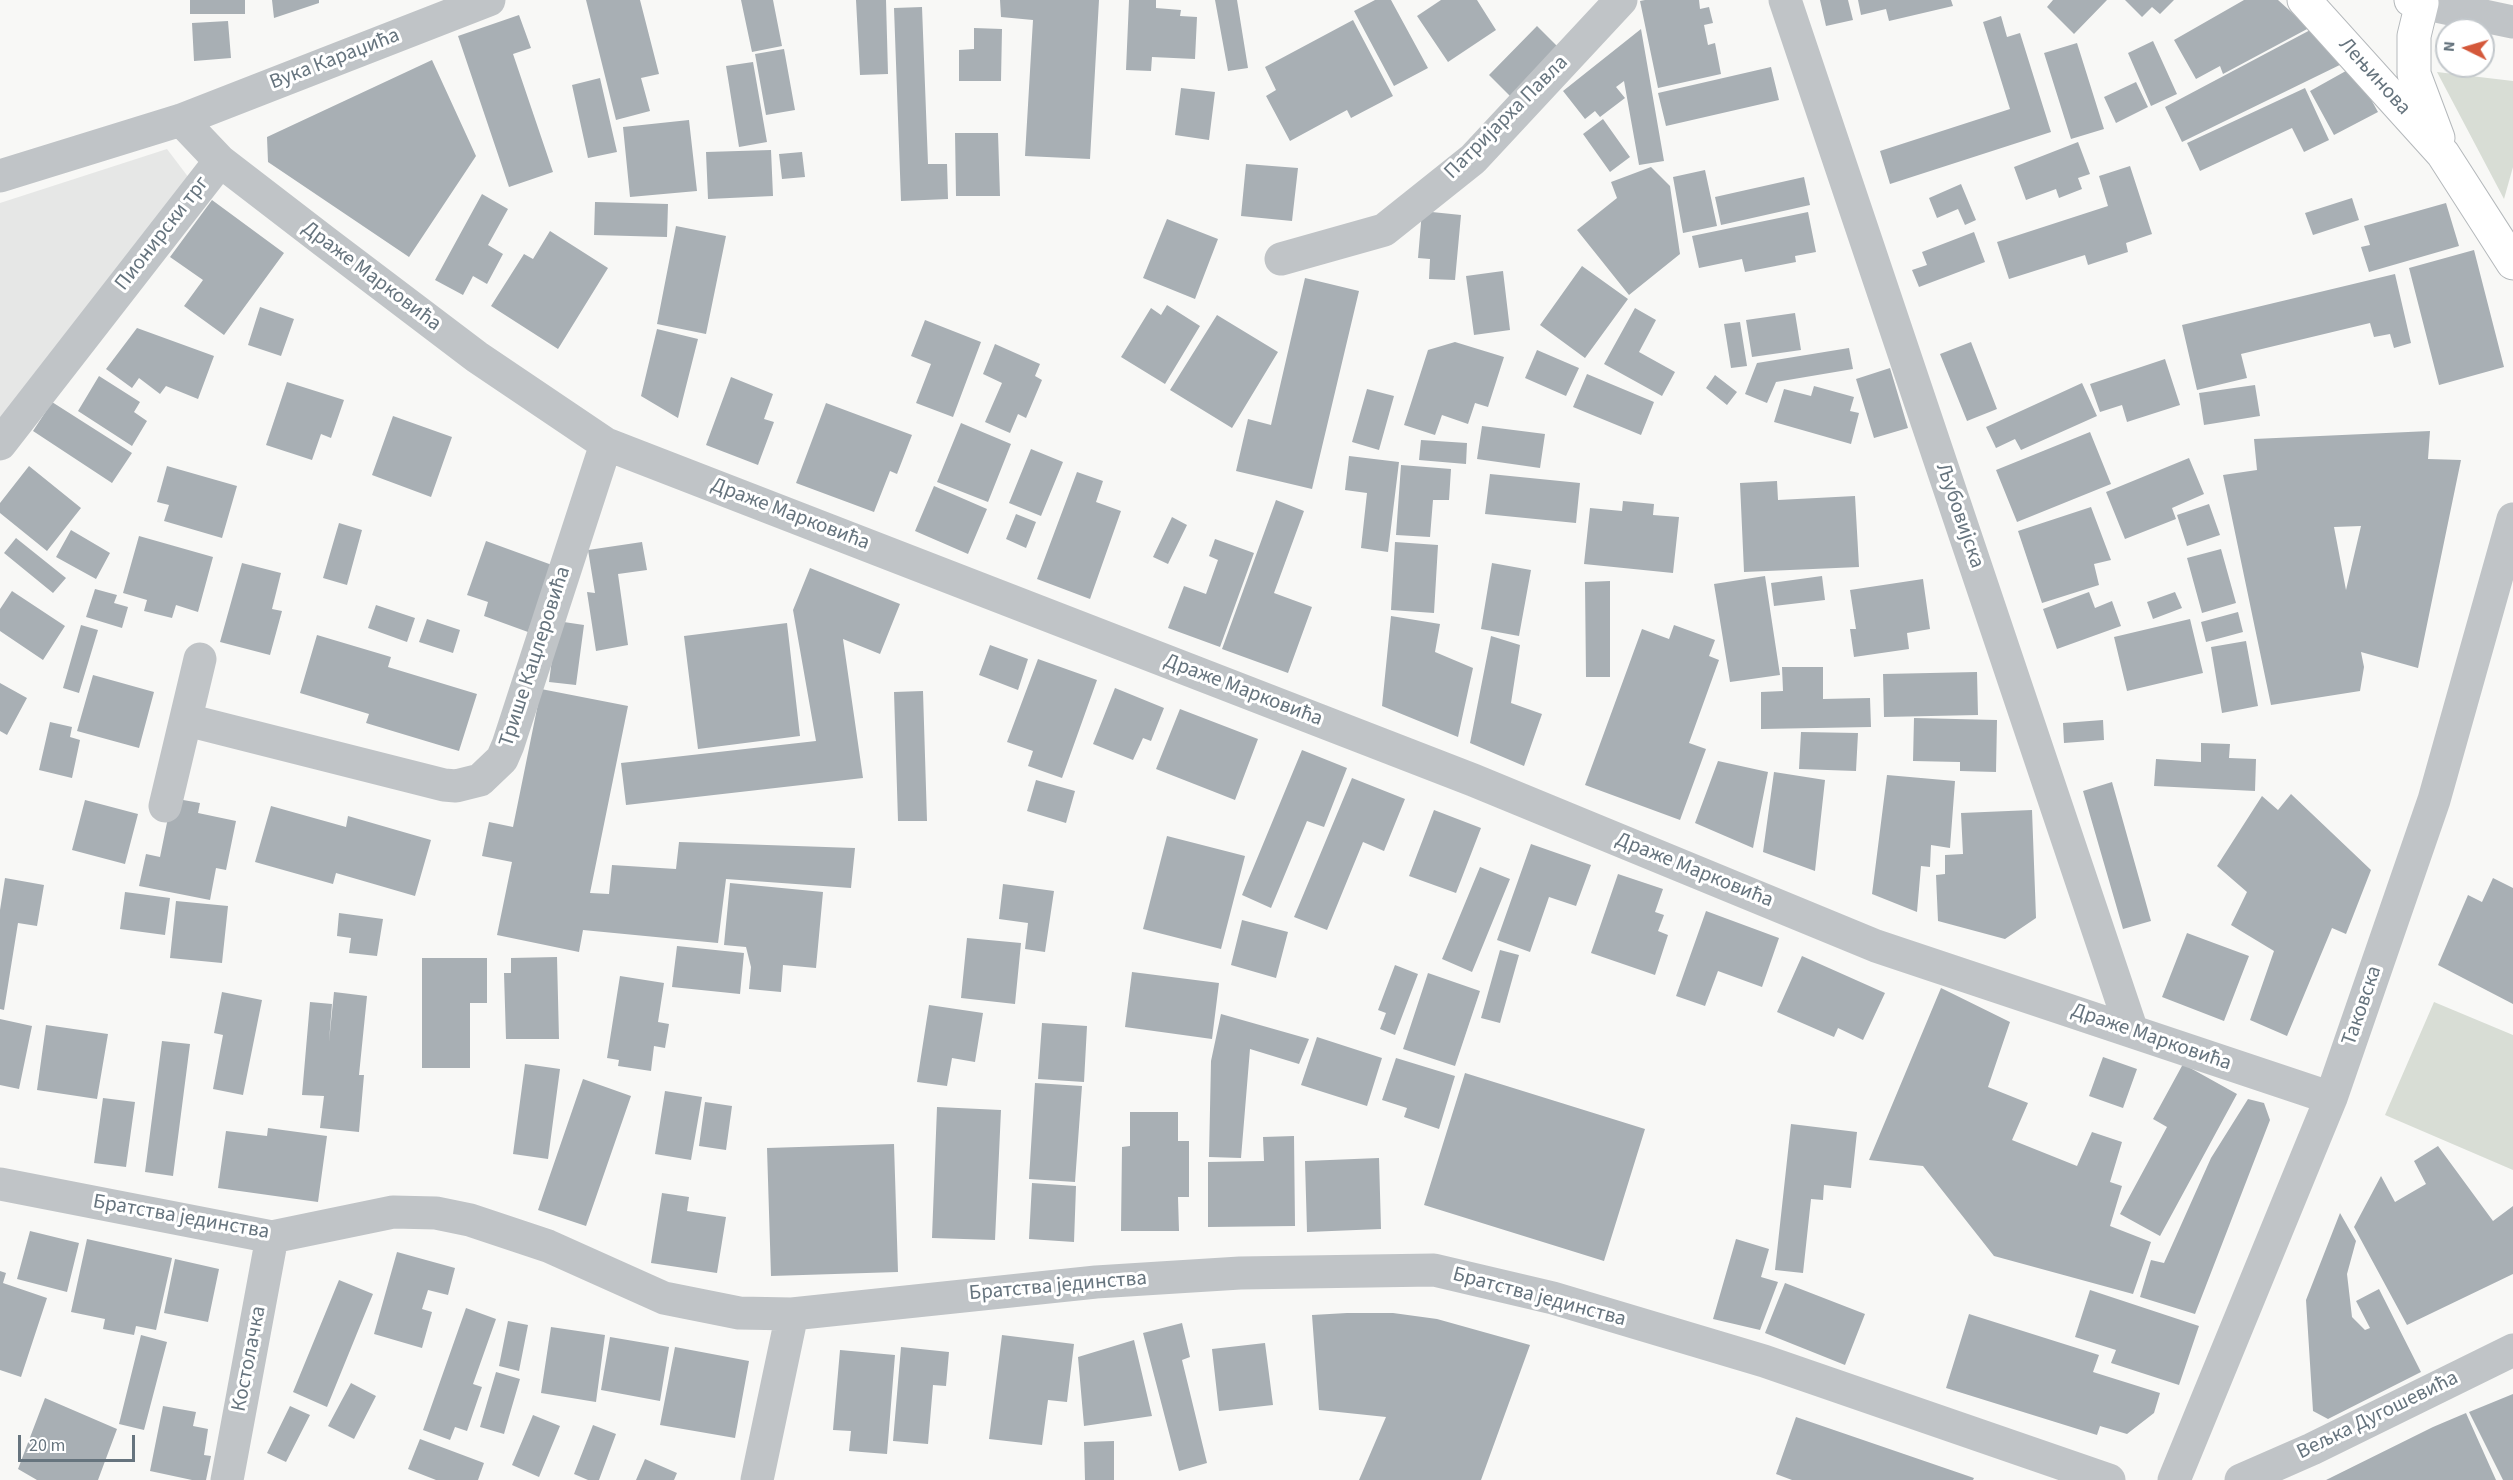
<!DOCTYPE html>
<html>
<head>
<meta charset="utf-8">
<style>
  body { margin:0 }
  #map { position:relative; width:2513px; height:1480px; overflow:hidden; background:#f8f8f6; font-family:"Source Sans 3",sans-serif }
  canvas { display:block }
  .north { position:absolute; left:2435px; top:18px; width:60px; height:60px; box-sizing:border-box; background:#fff; border:2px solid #c2c7cb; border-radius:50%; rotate:275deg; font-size:16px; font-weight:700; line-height:24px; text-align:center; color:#66747e }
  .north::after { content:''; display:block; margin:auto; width:21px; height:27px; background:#d4583a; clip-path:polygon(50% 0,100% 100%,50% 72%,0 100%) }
  .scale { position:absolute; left:18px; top:1435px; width:117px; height:27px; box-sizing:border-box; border:3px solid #66747e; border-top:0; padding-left:8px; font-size:18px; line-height:21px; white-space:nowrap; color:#66747e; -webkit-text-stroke:4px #fff; paint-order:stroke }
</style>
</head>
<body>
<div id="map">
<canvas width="2513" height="1480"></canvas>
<div class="north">N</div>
<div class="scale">20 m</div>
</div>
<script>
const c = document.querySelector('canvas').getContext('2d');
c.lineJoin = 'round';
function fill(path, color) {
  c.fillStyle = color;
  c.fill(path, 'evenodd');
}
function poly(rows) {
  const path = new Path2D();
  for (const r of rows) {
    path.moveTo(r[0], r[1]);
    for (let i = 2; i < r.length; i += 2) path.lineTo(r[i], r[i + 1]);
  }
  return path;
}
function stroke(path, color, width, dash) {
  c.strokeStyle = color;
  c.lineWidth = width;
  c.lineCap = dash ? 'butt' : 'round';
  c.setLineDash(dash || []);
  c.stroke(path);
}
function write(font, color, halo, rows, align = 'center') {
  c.font = font + ' "Source Sans 3",sans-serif';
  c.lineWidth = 6;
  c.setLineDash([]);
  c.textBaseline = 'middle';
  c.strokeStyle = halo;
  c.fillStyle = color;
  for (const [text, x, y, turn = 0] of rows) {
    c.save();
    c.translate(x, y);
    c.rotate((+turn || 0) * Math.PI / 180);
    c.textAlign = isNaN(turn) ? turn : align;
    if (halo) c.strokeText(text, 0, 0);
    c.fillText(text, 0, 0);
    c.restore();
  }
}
const built = poly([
  [167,149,192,182,0,420,0,203]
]);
const green = poly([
  [2437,72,2513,81,2513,167,2504,199],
  [2434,1002,2513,1035,2513,1170,2385,1115]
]);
const building = poly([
  [190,0,245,0,245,14,190,14],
  [272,0,319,0,319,3,274,18],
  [586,0,640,0,659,74,641,78,650,111,616,120],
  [741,0,773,0,782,46,752,52],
  [856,0,886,0,888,74,860,75],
  [1000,0,1099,0,1090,159,1025,156,1033,20,1001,17],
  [1129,0,1156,0,1156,8,1181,10,1180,16,1197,17,1195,59,1152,57,1151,71,1126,70],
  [1215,0,1237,0,1248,68,1228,71],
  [1375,0,1391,0,1428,68,1394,86,1354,11],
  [1441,0,1477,0,1496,30,1448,62,1417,16],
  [1645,0,1699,0,1700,9,1709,7,1713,23,1704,25,1708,45,1715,43,1721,74,1658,88,1640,1],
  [1820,0,1848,0,1853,20,1826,26],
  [1858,0,1951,0,1953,6,1889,21,1886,9,1861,15],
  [2053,0,2107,0,2074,34,2047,7],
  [2125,0,2174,0,2160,14,2152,7,2142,17],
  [2244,0,2278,0,2309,28,2223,74,2220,66,2196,79,2174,40],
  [922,7,928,164,947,164,948,199,901,201,894,8],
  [519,15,531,48,513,54,553,172,509,187,458,36],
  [2001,16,2007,37,2020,33,2051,132,1890,184,1880,151,2010,109,1983,22],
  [1353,20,1393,96,1351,118,1347,110,1290,141,1266,96,1276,90,1265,67],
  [228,21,231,58,194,61,192,23],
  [1537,26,1562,51,1514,100,1489,75],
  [974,28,1002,29,1001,81,959,81,959,50,974,49],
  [2314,28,2350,60,2182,142,2165,107],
  [1641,29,1664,161,1639,165,1624,81,1616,87,1625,98,1600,117,1595,111,1585,119,1563,91],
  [2153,41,2177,94,2151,106,2128,53],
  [2077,43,2104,129,2071,139,2044,53],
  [784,49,795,110,766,115,755,54],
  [432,60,476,156,409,257,268,162,267,137],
  [753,62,767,142,739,147,726,66],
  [1771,67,1779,100,1666,126,1658,93],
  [2353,67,2378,112,2334,135,2310,91],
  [600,78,617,152,588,158,572,85],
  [2136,82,2148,107,2116,123,2104,97],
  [1181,88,1215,92,1209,140,1175,135],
  [2305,88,2329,140,2304,152,2292,128,2200,171,2187,143],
  [1603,119,1630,157,1610,172,1583,134],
  [689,120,697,191,630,197,623,127],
  [955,133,998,133,1000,196,956,196],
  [2078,142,2090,174,2078,178,2082,189,2059,198,2056,189,2026,200,2014,167],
  [771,150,773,196,708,199,706,152],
  [802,152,805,177,782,179,779,154],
  [1246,164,1298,168,1292,221,1241,216],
  [2130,166,2152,234,2126,243,2128,252,2088,265,2085,255,2009,279,1997,242,2108,206,2099,176],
  [1651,167,1670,186,1680,254,1629,295,1577,230,1617,198,1611,182],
  [1705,170,1717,226,1683,233,1673,177],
  [1804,177,1810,205,1721,225,1715,197],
  [1961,184,1976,220,1965,225,1958,209,1937,218,1929,198],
  [482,194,508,209,488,245,503,254,487,284,473,276,463,295,435,280],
  [2352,198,2359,220,2313,235,2305,213],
  [212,200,284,253,224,335,184,306,203,280,170,257],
  [595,202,668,204,667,237,594,235],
  [2446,203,2459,246,2369,272,2361,247,2370,245,2364,226],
  [1422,211,1461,215,1455,280,1429,279,1430,259,1418,258],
  [1808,212,1816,252,1795,256,1796,262,1745,272,1742,259,1699,268,1692,236],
  [1167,219,1218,239,1195,299,1143,278],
  [676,226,726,236,706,334,657,324],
  [550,231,608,268,558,349,491,306,524,254,533,259],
  [1974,232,1985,262,1919,287,1912,270,1927,265,1922,252],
  [2474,250,2504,367,2439,385,2409,268],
  [1582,266,1628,299,1585,358,1540,325],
  [1503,271,1510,330,1474,335,1466,276],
  [2395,274,2411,343,2394,348,2390,334,2374,337,2370,323,2241,354,2247,378,2197,390,2182,325],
  [1305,278,1359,291,1312,489,1236,471,1248,419,1271,425],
  [1167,305,1200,326,1165,384,1121,357,1151,308,1161,315],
  [260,307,294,319,281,356,248,345],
  [1635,308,1656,320,1639,352,1675,372,1662,396,1604,364],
  [1795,313,1801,350,1752,357,1746,320],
  [1217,315,1278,352,1232,428,1170,390],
  [925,320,981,342,953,417,916,403,931,364,911,356],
  [1740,322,1747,366,1731,368,1724,324],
  [137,328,214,356,198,399,166,386,160,394,139,378,132,388,106,369],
  [657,329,698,339,678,418,641,396],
  [1455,342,1504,357,1488,407,1475,403,1468,424,1442,415,1435,435,1404,425,1428,350],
  [1971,342,1997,409,1967,421,1940,354],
  [995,344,1040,364,1035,376,1042,380,1026,418,1018,414,1010,433,985,422,1002,383,983,374],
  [1849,348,1853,369,1776,382,1767,403,1745,394,1757,363],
  [1537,350,1579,368,1566,396,1525,378],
  [2165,359,2180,405,2127,422,2122,405,2100,412,2090,384],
  [1890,368,1908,428,1874,438,1856,379],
  [1587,374,1654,402,1641,435,1573,407],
  [1715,375,1737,392,1727,405,1706,388],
  [99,376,140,402,134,412,147,421,132,446,78,411],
  [731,377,773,394,764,419,774,422,758,465,706,445],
  [287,382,344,400,331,438,321,434,312,460,266,445],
  [2082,383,2097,416,2021,450,2015,439,1996,448,1986,427],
  [2255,385,2260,416,2204,425,2199,393],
  [1814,386,1854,397,1850,411,1859,413,1851,444,1774,422,1784,389,1811,396],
  [1367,389,1394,396,1379,450,1352,442],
  [52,402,132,453,112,483,33,431],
  [826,403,912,435,897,474,890,471,874,512,796,483],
  [393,416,452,437,431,497,372,475],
  [961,423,1011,444,988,502,937,482],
  [1482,426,1545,434,1540,468,1477,459],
  [2430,431,2428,459,2461,460,2418,668,2361,652,2364,667,2360,691,2271,705,2223,475,2257,470,2254,439],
  [2361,526,2346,590,2334,527],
  [2090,432,2111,484,2017,522,1996,470],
  [1421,440,1467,443,1466,464,1419,460],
  [1031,449,1063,462,1041,516,1009,503],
  [1349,456,1399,462,1388,552,1361,548,1367,493,1345,490],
  [2189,458,2204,494,2172,508,2176,519,2125,539,2106,492],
  [1401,465,1451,469,1449,500,1433,500,1430,537,1396,535],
  [29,466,81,508,47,551,0,513,0,503],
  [167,466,237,486,222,538,164,521,169,505,157,502],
  [1077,472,1103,481,1096,502,1121,511,1090,599,1037,579],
  [1490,474,1580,483,1576,523,1485,514],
  [1777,481,1778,500,1855,496,1859,567,1744,572,1740,483],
  [934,486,987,509,968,554,915,531],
  [1276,500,1304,511,1274,593,1312,607,1288,673,1222,649],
  [1623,501,1654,504,1653,515,1679,517,1673,573,1584,564,1590,508,1622,511],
  [2209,504,2220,535,2187,546,2177,515],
  [2091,507,2111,560,2094,564,2099,585,2042,603,2018,531],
  [1016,514,1036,522,1026,548,1006,539],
  [1172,517,1187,525,1168,564,1153,557],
  [339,523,362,530,347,585,323,578],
  [71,530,110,553,96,579,56,557],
  [139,536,213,557,198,612,176,605,172,618,144,611,147,600,123,593],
  [16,538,66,578,53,593,4,553],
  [1215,539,1254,553,1220,647,1168,628,1184,586,1206,594,1218,560,1209,556],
  [486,541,552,565,528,632,484,616,488,602,467,595],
  [642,542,647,570,618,574,628,645,596,651,587,592,595,593,588,550],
  [1395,542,1438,545,1434,613,1391,610],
  [2221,549,2236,603,2202,613,2187,558],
  [242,563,281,573,272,609,282,611,270,655,220,642],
  [1492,563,1531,570,1519,636,1481,629],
  [810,568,900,604,880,654,843,639,863,778,626,805,621,763,816,741,793,610],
  [1765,576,1780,675,1730,682,1714,584],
  [1822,576,1825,600,1774,606,1771,583],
  [1923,579,1930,629,1907,633,1909,649,1854,657,1850,629,1856,629,1850,590],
  [1610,581,1610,677,1586,677,1585,582],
  [95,589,117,595,114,603,128,607,122,628,86,617],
  [12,591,65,626,43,660,0,631,0,609],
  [2089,592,2095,608,2112,601,2121,626,2057,649,2043,609],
  [2175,592,2182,608,2153,619,2147,602],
  [376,605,415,618,407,642,368,628],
  [2238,612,2243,632,2206,642,2201,622],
  [1391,616,1440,624,1435,652,1473,668,1458,737,1382,706],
  [427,619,460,630,453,653,419,642],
  [2190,619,2203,673,2127,691,2114,637],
  [557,621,584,625,576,685,549,682],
  [787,623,800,736,698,749,684,636],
  [81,625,98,630,79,693,63,688],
  [1674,625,1715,640,1709,656,1719,660,1689,743,1706,749,1680,820,1585,785,1642,629,1669,639],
  [317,635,391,657,388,667,477,694,459,751,366,723,369,714,300,693],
  [1491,636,1520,645,1511,703,1542,714,1524,766,1470,743],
  [2246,641,2258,706,2222,713,2211,647],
  [990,645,1028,659,1018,690,979,675],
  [1038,659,1097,680,1062,778,1028,766,1033,751,1007,742],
  [1782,667,1823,667,1823,699,1870,698,1871,727,1761,729,1761,692,1783,691],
  [1977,672,1978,715,1884,717,1883,674],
  [93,675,154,692,139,748,77,731],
  [0,683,27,698,7,735,0,731],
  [1115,688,1164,708,1151,741,1143,738,1133,760,1093,744],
  [541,689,628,706,590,893,609,894,612,865,676,869,679,842,855,848,851,888,726,879,718,943,583,930,579,952,497,935,512,862,482,856,489,822,513,827],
  [923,691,927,821,898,821,894,692],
  [1180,709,1258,739,1235,800,1156,769],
  [1914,718,1997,720,1996,772,1960,771,1960,762,1913,761],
  [2103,720,2104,740,2064,743,2063,723],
  [50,722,72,727,70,737,80,740,72,778,39,770],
  [1801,732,1858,733,1856,771,1799,769],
  [2201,743,2230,744,2229,758,2256,759,2255,791,2154,786,2156,759,2201,762],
  [1302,750,1347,768,1324,827,1307,821,1271,908,1242,895],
  [1718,761,1768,772,1753,848,1695,823],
  [1774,772,1825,780,1815,871,1763,852],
  [1887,775,1955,781,1950,848,1931,845,1930,867,1921,866,1917,912,1872,894],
  [1352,778,1405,799,1384,851,1363,842,1327,930,1294,917],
  [1036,780,1075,791,1066,823,1027,811],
  [2112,782,2151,921,2123,929,2083,791],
  [2291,794,2371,870,2346,934,2332,928,2287,1036,2250,1020,2274,951,2231,925,2247,892,2217,866,2262,796,2278,810],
  [172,798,200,803,198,813,236,821,226,870,216,868,210,900,139,886,146,854,160,857],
  [85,800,138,814,125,864,72,850],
  [271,806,346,827,348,816,431,840,415,896,336,873,333,884,255,862],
  [1434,810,1481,828,1456,893,1409,876],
  [2032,810,2036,918,2005,939,1938,921,1936,875,1945,874,1945,855,1963,854,1961,813],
  [1167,836,1245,856,1221,949,1143,929],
  [1531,844,1591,865,1576,906,1549,897,1530,952,1497,940],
  [1480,867,1510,879,1472,972,1442,959],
  [1618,874,1663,889,1655,912,1664,915,1658,931,1668,935,1655,975,1591,953],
  [5,878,44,885,37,926,18,923,4,1010,0,1009,0,910],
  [2493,878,2513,888,2513,1004,2438,965,2468,895,2482,902],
  [730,883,823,892,816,968,783,965,781,992,749,989,751,967,746,947,724,945],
  [1003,884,1054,891,1045,952,1025,949,1028,923,999,919],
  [125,892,170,898,165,935,120,929],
  [176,901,228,906,222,963,170,958],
  [1706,911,1779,938,1762,987,1718,971,1705,1006,1676,996],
  [339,913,383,919,377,956,349,953,351,938,337,936],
  [1242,920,1288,932,1276,978,1231,965],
  [2187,933,2249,956,2224,1021,2162,997],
  [967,938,1021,943,1015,1004,961,998],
  [677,946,744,953,740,994,672,987],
  [1500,950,1519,955,1500,1023,1481,1018],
  [1802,956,1885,993,1863,1040,1838,1028,1834,1037,1777,1012],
  [557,957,559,1039,506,1039,504,973,511,973,511,958],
  [422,958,487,958,487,1003,470,1003,470,1068,422,1068],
  [1395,965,1418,974,1395,1035,1380,1029,1386,1013,1378,1010],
  [1132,972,1219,983,1212,1039,1125,1027],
  [1428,973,1480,991,1455,1066,1403,1049],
  [620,976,664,983,658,1022,669,1024,665,1048,654,1046,651,1071,618,1066,619,1060,607,1058],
  [1941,988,2010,1022,1988,1087,2028,1103,2012,1140,2077,1166,2092,1132,2122,1142,2110,1182,2122,1186,2110,1226,2151,1242,2133,1294,1994,1256,1923,1166,1869,1160],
  [222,992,262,1000,243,1095,213,1089,223,1035,214,1033],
  [334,992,367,996,359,1075,364,1075,359,1132,320,1128,324,1096,302,1095,310,1002,332,1004,329,1042],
  [929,1005,983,1013,975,1062,952,1058,947,1086,917,1082],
  [1221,1014,1309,1039,1299,1064,1250,1049,1241,1158,1209,1157,1211,1061],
  [0,1019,32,1026,19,1089,0,1085],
  [1042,1023,1087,1026,1084,1082,1038,1079],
  [46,1025,108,1034,97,1099,37,1090],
  [1317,1037,1382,1058,1367,1106,1301,1085],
  [162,1041,190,1044,173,1176,145,1172],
  [2103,1057,2137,1069,2123,1108,2089,1096],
  [1396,1058,1455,1076,1439,1129,1404,1117,1407,1108,1382,1100],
  [525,1064,560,1069,548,1159,513,1154],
  [2183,1064,2237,1094,2160,1236,2120,1214,2167,1127,2153,1119],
  [1465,1073,1645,1129,1604,1261,1424,1205],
  [583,1079,631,1096,586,1226,538,1210],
  [1035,1083,1082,1086,1075,1182,1029,1179],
  [665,1091,702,1097,691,1160,655,1154],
  [103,1098,135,1102,126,1167,94,1163],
  [2248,1099,2264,1103,2270,1120,2195,1314,2140,1297,2151,1260,2164,1263,2211,1158],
  [705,1102,732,1106,726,1150,699,1146],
  [937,1107,1001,1110,995,1240,932,1238],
  [1130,1112,1178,1112,1178,1141,1189,1141,1189,1197,1178,1197,1179,1231,1121,1231,1122,1147,1130,1146],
  [1791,1124,1857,1132,1851,1188,1824,1185,1823,1200,1811,1199,1803,1273,1775,1270],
  [268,1128,327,1136,318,1202,218,1188,226,1131,267,1136],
  [1294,1136,1295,1226,1208,1227,1208,1162,1264,1161,1263,1137],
  [894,1144,898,1272,771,1276,767,1148],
  [2438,1146,2493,1221,2513,1206,2513,1274,2407,1325,2354,1227,2381,1176,2395,1202,2426,1184,2414,1161],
  [1379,1158,1381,1229,1307,1232,1305,1161],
  [1032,1183,1076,1186,1074,1242,1029,1239],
  [662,1193,689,1197,687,1211,726,1217,717,1273,651,1263],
  [2340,1213,2356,1241,2347,1274,2352,1317,2365,1330,2370,1328,2356,1301,2379,1289,2421,1372,2328,1419,2313,1411,2306,1300],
  [30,1231,79,1243,67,1292,17,1279],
  [87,1239,172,1258,156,1330,136,1326,134,1335,103,1329,105,1319,71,1312],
  [1736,1239,1769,1249,1761,1277,1778,1282,1760,1330,1713,1319],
  [397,1252,455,1268,448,1295,428,1290,422,1309,432,1312,422,1348,374,1334],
  [175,1259,219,1269,208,1322,164,1313],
  [0,1271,6,1273,3,1283,47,1298,21,1377,0,1370],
  [339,1280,373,1294,327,1407,293,1392],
  [1785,1283,1865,1314,1845,1365,1765,1333],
  [2090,1290,2199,1326,2179,1385,2111,1363,2116,1350,2075,1337],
  [466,1308,496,1319,473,1384,482,1387,467,1431,455,1427,450,1440,423,1430],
  [1347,1313,1393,1313,1437,1319,1530,1345,1481,1480,1359,1480,1386,1417,1319,1410,1312,1315],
  [1969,1314,2099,1355,2093,1372,2160,1393,2154,1413,2127,1434,2100,1426,2097,1435,1946,1388],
  [508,1321,528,1325,519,1371,499,1366],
  [1182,1323,1190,1357,1182,1360,1207,1463,1179,1471,1143,1333],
  [551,1327,605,1335,596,1402,541,1393],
  [141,1335,167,1342,144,1430,119,1424],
  [1002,1335,1074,1344,1067,1402,1048,1400,1042,1445,989,1439],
  [610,1337,669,1347,660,1401,601,1390],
  [1134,1340,1152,1416,1084,1426,1078,1357],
  [1265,1343,1273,1405,1219,1411,1212,1349],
  [675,1347,749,1361,735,1438,660,1425],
  [901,1347,949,1352,946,1386,933,1385,928,1444,893,1441],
  [840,1350,895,1355,887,1454,849,1451,851,1431,833,1430],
  [496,1372,520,1379,504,1434,480,1427],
  [351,1383,376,1396,354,1439,328,1426],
  [2513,1394,2513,1480,2503,1480,2469,1412],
  [45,1398,117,1429,98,1480,37,1480,18,1469],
  [163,1406,196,1412,193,1426,208,1429,204,1455,211,1456,206,1480,192,1480,150,1471],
  [290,1406,310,1415,286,1462,267,1453],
  [2466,1413,2496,1480,2326,1480,2433,1427],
  [533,1415,560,1426,539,1477,512,1465],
  [1796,1417,1974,1478,1973,1480,1792,1480,1776,1474],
  [593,1425,616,1434,599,1480,588,1480,574,1474],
  [420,1439,484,1463,478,1480,436,1480,408,1469],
  [1114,1441,1114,1480,1085,1480,1084,1442],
  [645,1459,677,1473,674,1480,636,1480]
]);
const minor = poly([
  [1785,0,2132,1031],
  [2422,3,2513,22],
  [181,120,220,161,324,241,477,357,606,444,1473,780,1876,946,2331,1098],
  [0,176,181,120,489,0],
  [1281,259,1384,230,1473,159,1621,0],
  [0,444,220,161],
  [187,720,444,785,456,786,480,780,502,759,508,745,606,444],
  [165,806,200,659],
  [0,1184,272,1237,393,1212,436,1213,470,1220,548,1246,664,1298,739,1313,792,1314,1096,1282,1240,1273,1434,1270,1553,1298,1764,1361,2109,1480],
  [227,1480,272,1237],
  [757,1480,792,1314],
  [2174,1480,2331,1098,2434,800,2513,519],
  [2241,1480,2312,1449,2513,1350]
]);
const major = poly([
  [2304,0,2443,154,2513,263],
  [2411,0,2422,3,2414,36,2414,74,2438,138]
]);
const streetNames = [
  ["Вука Караџића",335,60,-21],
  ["Лењинова",2374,77,48],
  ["Патријарха Павла",1507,118,-45],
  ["Пионирски трг",163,234,-52],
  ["Драже Марковића",371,277,37],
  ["Драже Марковића",790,515,21],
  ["Љубовијска",1959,516,71],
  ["Трише Кацлеровића",536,657,-72],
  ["Драже Марковића",1243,691,21],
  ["Драже Марковића",1694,871,22],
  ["Таковска",2363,1006,-71],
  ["Драже Марковића",2151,1038,19],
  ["Братства јединства",181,1218,10],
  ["Братства јединства",1058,1287,-5],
  ["Братства јединства",1539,1298,15],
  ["Костолачка",250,1359,-79],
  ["Вељка Дугошевића",2378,1416,-26]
];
fill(built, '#e6e7e6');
fill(green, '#d8ddd5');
fill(building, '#a8afb4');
stroke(major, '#b4b8bb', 35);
stroke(minor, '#c0c4c7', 33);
stroke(major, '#fff', 33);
write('21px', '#66747e', '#fff', streetNames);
</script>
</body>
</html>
